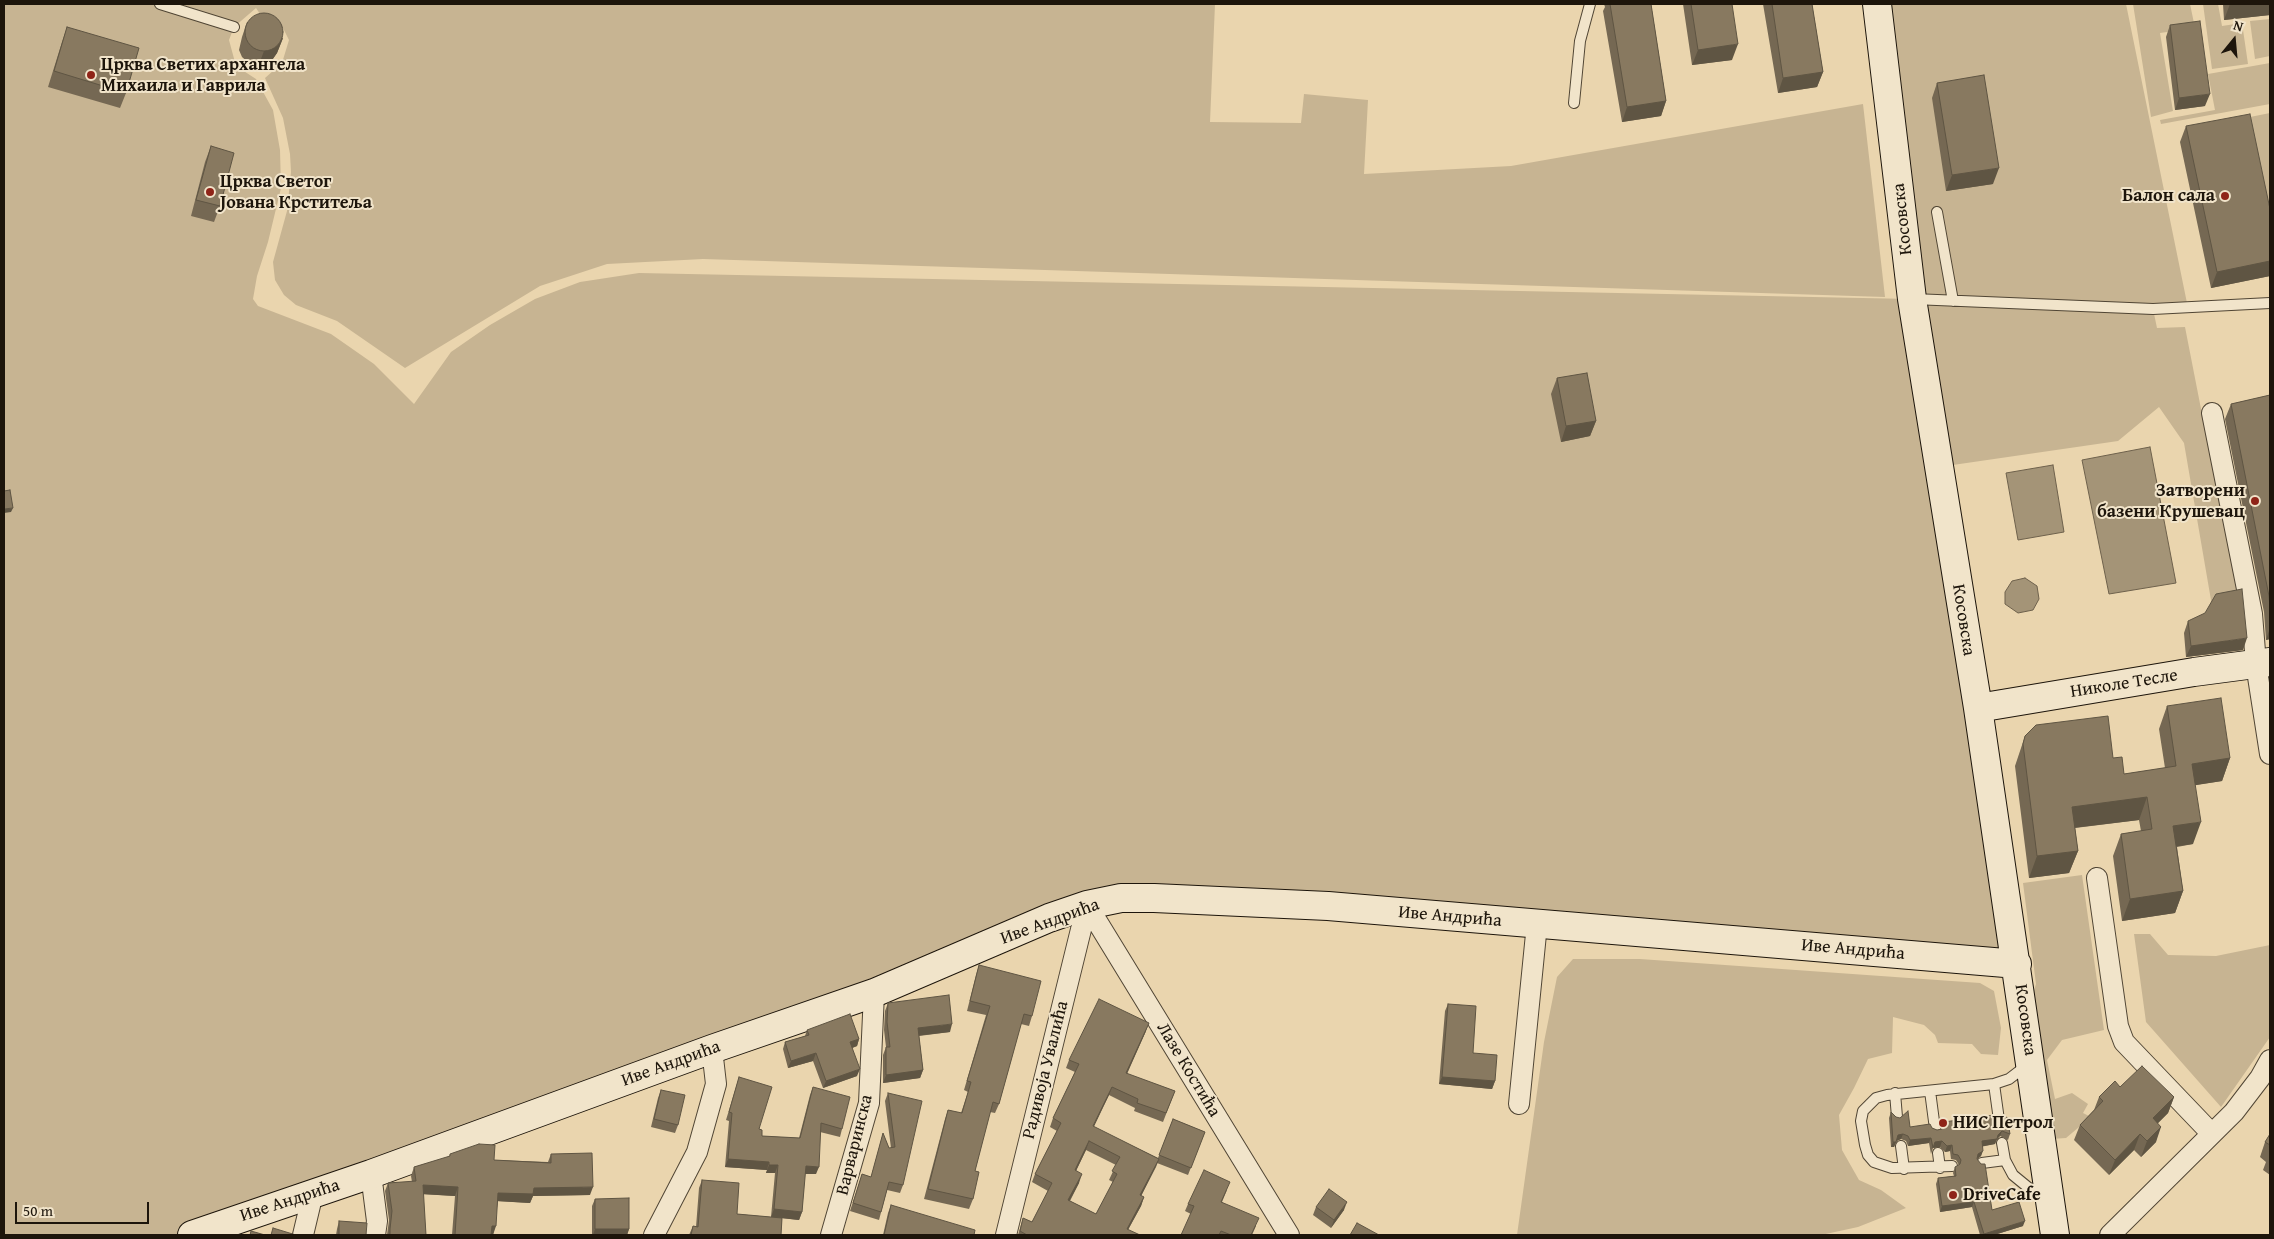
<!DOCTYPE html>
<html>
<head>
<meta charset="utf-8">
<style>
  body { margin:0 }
  #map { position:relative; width:2274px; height:1239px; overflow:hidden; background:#ead5ae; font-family:"Gentium Book Plus",serif }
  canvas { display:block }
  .frame { position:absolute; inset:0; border:5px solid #1d150b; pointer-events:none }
  .north { position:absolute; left:2209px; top:15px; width:50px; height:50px; -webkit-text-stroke:4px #f1e4ca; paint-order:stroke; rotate:17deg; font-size:14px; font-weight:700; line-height:20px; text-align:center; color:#1d150b }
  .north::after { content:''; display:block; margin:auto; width:18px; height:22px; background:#1d150b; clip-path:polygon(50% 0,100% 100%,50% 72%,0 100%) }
  .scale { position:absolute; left:15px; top:1202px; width:134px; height:22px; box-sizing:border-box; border:2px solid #1d150b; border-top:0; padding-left:6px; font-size:15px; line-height:18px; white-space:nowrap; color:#1d150b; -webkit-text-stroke:4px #f1e4ca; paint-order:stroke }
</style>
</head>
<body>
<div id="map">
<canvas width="2274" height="1239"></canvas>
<div class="frame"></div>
<div class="north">N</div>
<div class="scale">50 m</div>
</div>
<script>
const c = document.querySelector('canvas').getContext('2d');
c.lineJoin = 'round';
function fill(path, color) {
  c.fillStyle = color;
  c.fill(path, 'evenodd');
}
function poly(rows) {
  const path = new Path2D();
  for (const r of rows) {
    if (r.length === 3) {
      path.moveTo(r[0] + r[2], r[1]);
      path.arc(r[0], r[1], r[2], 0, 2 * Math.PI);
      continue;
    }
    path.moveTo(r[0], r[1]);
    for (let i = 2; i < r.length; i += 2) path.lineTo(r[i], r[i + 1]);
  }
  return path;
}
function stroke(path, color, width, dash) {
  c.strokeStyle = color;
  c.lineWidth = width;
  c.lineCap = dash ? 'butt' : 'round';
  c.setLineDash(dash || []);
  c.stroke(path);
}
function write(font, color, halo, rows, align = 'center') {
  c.font = font + ' "Gentium Book Plus",serif';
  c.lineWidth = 4;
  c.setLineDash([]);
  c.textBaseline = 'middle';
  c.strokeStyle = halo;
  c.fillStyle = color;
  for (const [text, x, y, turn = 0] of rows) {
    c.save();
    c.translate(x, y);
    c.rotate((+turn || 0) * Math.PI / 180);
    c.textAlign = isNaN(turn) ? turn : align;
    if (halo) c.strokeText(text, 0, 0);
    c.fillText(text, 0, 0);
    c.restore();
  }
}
const green = poly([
  [4,4,1215,4,1210,122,1301,123,1304,94,1368,100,1364,174,1511,166,1863,104,1885,297,703,259,607,264,540,286,405,368,337,321,296,305,284,295,275,280,273,262,287,211,291,172,290,154,283,118,265,78,282,63,289,40,283,28,262,17,256,8,234,27,229,40,236,66,256,79,273,110,280,150,281,188,268,242,257,276,253,299,258,306,331,334,374,364,414,404,451,352,490,325,535,299,580,282,639,273,1911,299,1877,4,2126,4,2188,308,2153,309,2157,328,2185,327,2202,414,2246,600,2212,606,2184,443,2159,407,2118,441,1939,467,2017,964,1121,898,192,1235,4,1235],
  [2133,4,2190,4,2195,28,2160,33,2173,111,2151,117],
  [2203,4,2218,4,2222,26,2242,23,2248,64,2212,69],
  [2270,19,2270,56,2255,59,2250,21],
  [2270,63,2270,104,2161,124,2160,120,2215,110,2208,74],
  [2270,113,2270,223,2250,117],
  [2082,875,2104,1030,2062,1040,2047,1060,2055,1099,2072,1093,2088,1104,2083,1113,2091,1117,2066,1138,2051,1139,2032,996,2036,984,2023,883],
  [2134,934,2150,934,2168,955,2216,956,2270,945,2270,1037,2221,1107,2146,1022],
  [1573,959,1640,959,1980,983,1994,991,2001,1028,1998,1055,1981,1054,1972,1044,1938,1043,1935,1035,1924,1025,1893,1017,1892,1053,1868,1059,1854,1088,1839,1115,1842,1150,1859,1180,1881,1190,1906,1208,1858,1227,1821,1235,1517,1235,1544,1042,1557,977]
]);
const water = poly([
  [2150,447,2176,583,2109,594,2082,460,2150,447],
  [2053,465,2064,532,2018,540,2006,473,2053,465],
  [2025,578,2037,586,2039,599,2033,610,2018,613,2005,604,2005,592,2012,581,2025,578]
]);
const lane = poly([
  [160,4,234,27],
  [1574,103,1580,41,1590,4],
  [1937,212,1953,301],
  [1913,299,2153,309,2270,303],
  [1994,1084,1999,1120],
  [1930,1091,1935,1129],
  [1895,1093,1897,1117],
  [2002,1143,2005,1160],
  [1901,1146,1904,1169],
  [1938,1153,1940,1168],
  [1982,1163,2005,1160,2013,1175,2046,1202],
  [1952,1166,1892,1168,1874,1162,1868,1155,1865,1145,1861,1121,1863,1111,1876,1098,1887,1095,1994,1084,2009,1079,2026,1066]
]);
const street = poly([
  [2212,413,2252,614,2256,664,2270,754],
  [2097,878,2118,1026,2124,1042,2211,1133],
  [1087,905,1289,1235],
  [1519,1104,1537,924],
  [371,1174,377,1221,375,1235],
  [303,1235,313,1193],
  [654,1235,697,1152,716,1084,712,1049],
  [831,1235,869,1103,874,993],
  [1006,1235,1087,905],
  [2110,1235,2234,1112,2260,1078,2270,1060]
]);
const secondary = poly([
  [1877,4,1912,299,1978,708,2055,1235],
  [1978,708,2194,672,2270,662],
  [192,1235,371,1174,712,1049,874,993,1049,918,1087,905,1121,898,1154,898,1328,906,2017,964]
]);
const wall = poly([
  [1604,4,1651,4,1666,101,1661,116,1622,122,1603,11,1605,7],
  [1683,4,1732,4,1732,60,1692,65],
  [1763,4,1812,4,1823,72,1817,87,1778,93],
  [2223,4,2270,4,2270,15,2224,20],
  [247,22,283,38,277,53,270,63,258,67,251,65,242,57,239,50,242,37],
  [2170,25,2205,106,2175,110,2166,37],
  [67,27,126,93,120,108,48,87,62,42],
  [1937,83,1993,184,1946,191,1932,98],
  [2186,126,2270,209,2270,276,2211,288,2180,142],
  [211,146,220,206,214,222,191,216,205,162],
  [1557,378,1596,421,1590,436,1561,442,1551,394],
  [2270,395,2270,639,2266,640,2264,612,2225,419,2231,404],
  [2188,621,2243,650,2186,657,2184,633],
  [2167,706,2230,758,2222,781,2195,785,2193,844,2177,847,2183,891,2175,913,2122,921,2113,856,2121,834,2141,831,2139,820,2075,828,2078,851,2069,873,2029,878,2015,766,2025,736,2113,758,2124,774,2165,768,2159,729],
  [979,965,1032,1016,1029,1026,1021,1024,999,1104,995,1113,990,1112,975,1171,973,1199,969,1209,924,1199,945,1119,948,1110,961,1113,968,1092,964,1090,986,1015,967,1011,976,975],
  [888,1003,950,1032,919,1036,923,1070,920,1078,883,1083,883,1055,886,1047,884,1030,885,1011],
  [1448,1004,1473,1053,1495,1081,1492,1089,1439,1084,1445,1011],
  [807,1030,859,1039,857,1046,852,1048,857,1076,823,1088,813,1061,788,1068,783,1049,785,1042,805,1036],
  [1146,1031,1127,1074,1175,1091,1163,1122,1134,1111,1135,1108,1109,1095,1093,1127,1158,1158,1173,1119,1205,1132,1188,1175,1157,1163,1141,1196,1144,1197,1141,1206,1128,1230,1140,1235,1018,1235,1023,1218,1032,1222,1048,1191,1032,1182,1035,1174,1057,1131,1050,1127,1053,1118,1075,1072,1066,1068,1069,1060],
  [1086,1150,1116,1165,1109,1180,1113,1182,1096,1214,1070,1201,1079,1183,1076,1171],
  [739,1077,762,1136,799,1138,810,1095,813,1087,842,1129,840,1137,820,1132,816,1174,805,1174,802,1212,799,1220,782,1218,781,1235,689,1235,693,1226,696,1227,699,1188,702,1180,737,1214,771,1217,775,1173,766,1173,767,1170,725,1167,729,1121,726,1120],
  [2120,1087,2174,1097,2168,1113,2158,1123,2156,1142,2141,1157,2134,1150,2109,1175,2074,1140,2080,1125,2094,1110,2099,1097],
  [661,1090,678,1125,675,1133,651,1127,658,1098],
  [888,1093,903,1185,900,1193,887,1190,879,1220,850,1211,862,1174,871,1177,883,1133,889,1148,891,1148,885,1101],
  [1891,1112,1896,1117,1910,1127,1932,1128,1937,1130,1996,1119,2010,1134,2008,1140,2000,1136,1997,1139,1995,1144,1983,1146,1981,1156,1977,1159,1992,1210,2023,1226,1994,1235,1980,1235,1972,1207,1940,1212,1936,1184,1938,1178,1954,1176,1953,1173,1955,1167,1959,1165,1956,1160,1951,1159,1950,1151,1945,1152,1940,1147,1933,1148,1931,1154,1929,1143,1908,1146,1906,1141,1901,1139,1897,1141,1894,1147,1891,1147,1889,1118],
  [2270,1134,2270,1175,2263,1170,2266,1162,2260,1157,2265,1142],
  [450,1154,494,1160,548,1162,551,1154,590,1195,533,1196,530,1203,498,1201,493,1235,452,1235,455,1196,423,1194,426,1235,387,1235,389,1220,385,1191,388,1183,412,1182,411,1176,414,1167,449,1157],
  [1227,1190,1222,1202,1256,1226,1252,1235,1181,1235,1191,1214,1185,1211,1188,1204],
  [595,1199,629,1229,627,1235,592,1235,592,1206],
  [891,1205,974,1235,883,1235,888,1213],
  [1316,1207,1344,1210,1331,1228,1313,1215],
  [339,1221,366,1235,336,1235,337,1229]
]);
const shadedWall = poly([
  [2230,4,2270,4,2270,15,2224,20],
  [283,38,277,53,270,63,258,67,264,51],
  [1738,44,1732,60,1692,65,1698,50],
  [1823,72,1817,87,1778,93,1783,78],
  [2210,94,2205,106,2175,110,2179,98],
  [1666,101,1661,116,1622,122,1627,107],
  [1999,168,1993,184,1946,191,1952,175],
  [2270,261,2270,276,2211,288,2217,272],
  [1596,421,1590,436,1561,442,1566,426],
  [13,508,11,512,4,513,4,509],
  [2270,628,2270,639,2266,640],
  [2247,638,2243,650,2186,657,2191,646],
  [2230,758,2222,781,2184,787,2192,764],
  [2147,797,2139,820,2064,829,2072,807],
  [2201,822,2193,844,2165,848,2173,826],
  [2078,851,2069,873,2029,878,2037,856],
  [2183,891,2175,913,2122,921,2130,899],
  [1149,1023,1146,1031,1123,1082,1126,1073],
  [952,1024,950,1032,915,1036,918,1028],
  [859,1039,857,1046,847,1050,850,1042],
  [816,1053,813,1061,788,1068,791,1061],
  [860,1069,857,1076,823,1088,826,1081],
  [923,1070,920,1078,883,1083,886,1075],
  [1442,1077,1495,1081,1492,1089,1439,1084],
  [1112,1087,1109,1095,1090,1135,1093,1126],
  [2174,1097,2168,1113,2147,1134,2153,1118],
  [2161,1127,2156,1142,2141,1157,2147,1141],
  [2002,1131,2000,1136,1997,1139,1995,1144,1980,1147,1982,1141,1998,1135],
  [1903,1134,1901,1139,1896,1141,1898,1135],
  [2140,1134,2134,1150,2109,1175,2115,1160],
  [1931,1138,1929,1143,1908,1146,1910,1140],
  [1089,1141,1086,1150,1072,1179,1075,1170],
  [1942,1141,1940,1147,1933,1148,1931,1154,1935,1142],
  [1893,1142,1896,1142,1894,1147,1891,1147],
  [1952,1145,1950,1151,1945,1152,1947,1146],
  [1983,1151,1981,1156,1976,1160,1978,1154],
  [728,1159,769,1162,767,1170,725,1167],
  [1159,1159,1156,1167,1137,1204,1140,1195],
  [769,1165,778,1165,775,1173,766,1173],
  [806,1166,819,1167,816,1174,803,1174],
  [1082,1174,1079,1183,1065,1209,1068,1200],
  [423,1185,458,1187,455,1196,420,1194],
  [593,1187,590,1195,533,1196,530,1203,495,1201,498,1193,534,1188],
  [1144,1197,1141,1206,1125,1235,1127,1229],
  [1347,1202,1344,1210,1331,1228,1334,1220],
  [1974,1202,1972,1207,1940,1212,1942,1206],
  [774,1209,802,1212,799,1220,771,1217],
  [2025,1221,2023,1226,1994,1235,1983,1235,1984,1234],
  [492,1226,496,1226,493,1235,489,1235],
  [595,1229,629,1229,627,1235,593,1235]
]);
const building = poly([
  [1610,4,1651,4,1666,101,1627,107,1610,4],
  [1691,4,1732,4,1738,44,1698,50,1691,4],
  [1772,4,1812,4,1823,72,1783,78,1772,4],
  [264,32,19],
  [2200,21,2210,94,2179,98,2170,25,2200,21],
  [67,27,139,48,126,93,54,71,67,27],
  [1984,75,1999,168,1952,175,1937,83,1984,75],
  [2250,114,2270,209,2270,261,2217,272,2186,126,2250,114],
  [211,146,234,153,220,206,196,200,211,146],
  [1587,373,1596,421,1566,426,1557,378,1587,373],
  [2270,395,2270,608,2269,596,2231,404,2270,395],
  [10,490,13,508,4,509,4,491,10,490],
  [2242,589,2247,638,2191,646,2188,621,2205,613,2216,594,2242,589],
  [2221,698,2230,758,2192,764,2201,822,2173,826,2183,891,2130,899,2121,834,2152,829,2147,797,2072,807,2078,851,2037,856,2023,744,2025,736,2036,725,2108,716,2113,758,2122,757,2124,774,2176,766,2167,706,2221,698],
  [979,965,1041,981,1032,1016,1024,1014,999,1104,993,1102,975,1171,979,1172,973,1199,928,1189,948,1110,962,1113,971,1082,967,1081,990,1006,970,1001,979,965],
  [949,995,952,1024,918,1028,923,1070,886,1075,886,1047,890,1047,887,1022,888,1003,949,995],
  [1099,999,1149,1023,1126,1073,1175,1091,1166,1113,1137,1103,1138,1099,1112,1087,1093,1126,1159,1159,1140,1195,1144,1197,1127,1229,1140,1235,1027,1235,1020,1231,1023,1218,1032,1222,1052,1183,1035,1174,1061,1123,1053,1118,1079,1064,1069,1060,1099,999],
  [1089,1141,1120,1157,1112,1171,1117,1174,1096,1214,1068,1200,1082,1174,1075,1170,1089,1141],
  [1448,1004,1476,1006,1473,1053,1497,1055,1495,1081,1442,1077,1448,1004],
  [850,1014,859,1039,850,1042,860,1069,826,1081,816,1053,791,1061,785,1042,809,1035,807,1030,850,1014],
  [2142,1066,2174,1097,2153,1118,2161,1127,2147,1141,2140,1134,2115,1160,2080,1125,2103,1101,2099,1097,2115,1081,2120,1087,2142,1066],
  [739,1077,772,1087,759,1129,762,1130,762,1136,800,1138,813,1087,850,1097,842,1129,821,1123,819,1167,806,1166,802,1212,774,1209,778,1165,769,1165,769,1162,728,1159,732,1113,729,1112,739,1077],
  [661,1090,685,1095,678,1125,654,1119,661,1090],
  [888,1093,922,1101,903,1185,889,1182,881,1212,853,1203,862,1174,871,1177,883,1133,889,1148,895,1147,888,1093],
  [1908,1111,1910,1127,1930,1124,1932,1128,1937,1130,1942,1129,1944,1122,1994,1115,1996,1119,2001,1121,2007,1117,2010,1134,2002,1131,1998,1135,1997,1139,1982,1141,1983,1151,1978,1154,1977,1159,1981,1164,1985,1164,1992,1210,2019,1202,2025,1221,1984,1234,1974,1202,1942,1206,1938,1178,1956,1176,1955,1167,1960,1164,1961,1160,1958,1155,1953,1154,1952,1145,1947,1146,1942,1141,1935,1142,1933,1148,1931,1138,1910,1140,1908,1136,1903,1134,1898,1135,1896,1142,1893,1142,1891,1112,1896,1117,1900,1118,1908,1111],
  [1173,1119,1205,1132,1191,1168,1159,1155,1173,1119],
  [2270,1134,2270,1145,2265,1142,2270,1134],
  [479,1144,495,1145,494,1160,551,1163,551,1154,592,1153,593,1187,534,1188,533,1194,498,1193,496,1226,492,1226,491,1235,455,1235,458,1187,423,1185,426,1235,390,1235,390,1229,392,1211,388,1183,416,1181,414,1167,450,1156,450,1154,479,1144],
  [1204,1170,1230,1182,1221,1202,1259,1218,1251,1235,1231,1235,1221,1231,1219,1235,1181,1235,1194,1206,1188,1204,1204,1170],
  [702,1180,739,1183,737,1214,782,1218,781,1235,691,1235,693,1226,698,1227,702,1180],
  [1329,1189,1347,1202,1334,1220,1316,1207,1329,1189],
  [629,1198,629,1229,595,1229,595,1199,629,1198],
  [891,1205,975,1230,974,1235,884,1235,891,1205],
  [339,1221,367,1223,366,1235,339,1235,339,1221],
  [1357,1223,1379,1235,1350,1235,1357,1223],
  [273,1228,296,1235,271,1235,273,1228],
  [251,1231,265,1235,250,1235,251,1231]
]);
const markers = [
  [91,75,5,"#8f2418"],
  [210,192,5,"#8f2418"],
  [2225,196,5,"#8f2418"],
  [2255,501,5,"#8f2418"],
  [1943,1123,5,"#8f2418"],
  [1953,1195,5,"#8f2418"]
];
const poiNames = [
  ["Црква Светих архангела",101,65],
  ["Михаила и Гаврила",101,86],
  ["Црква Светог",220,182],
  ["Јована Крститеља",220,203],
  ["Балон сала",2215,196,"right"],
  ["Затворени",2245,491,"right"],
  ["базени Крушевац",2245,512,"right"],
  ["НИС Петрол",1953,1123],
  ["DriveCafe",1963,1195]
];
const streetNames = [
  ["Косовска",1903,219,-96],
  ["Косовска",1963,620,81],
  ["Николе Тесле",2124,684,-9],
  ["Иве Андрића",1450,917,5],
  ["Иве Андрића",1050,922,-20],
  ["Иве Андрића",1853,950,5],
  ["Косовска",2025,1020,82],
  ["Иве Андрића",671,1064,-20],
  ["Радивоја Увалића",1046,1070,-76],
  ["Лазе Костића",1188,1070,59],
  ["Варваринска",855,1145,-76],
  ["Иве Андрића",290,1201,-18]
];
fill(green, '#c7b492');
fill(water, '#a49477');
stroke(water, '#6e614c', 1);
stroke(lane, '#504534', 12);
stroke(street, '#504534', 22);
stroke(secondary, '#1d150b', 30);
stroke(lane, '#f1e4ca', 10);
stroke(street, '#f1e4ca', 20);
stroke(secondary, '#f1e4ca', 28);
fill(wall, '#756853');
fill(shadedWall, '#5f5543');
fill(building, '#887960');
stroke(building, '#5f5543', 1);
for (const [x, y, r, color] of markers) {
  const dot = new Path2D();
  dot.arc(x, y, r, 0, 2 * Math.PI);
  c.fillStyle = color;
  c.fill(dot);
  stroke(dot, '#f1e4ca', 2);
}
write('bold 18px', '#1d150b', '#f1e4ca', poiNames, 'left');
write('18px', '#1d150b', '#f1e4ca', streetNames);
</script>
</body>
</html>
